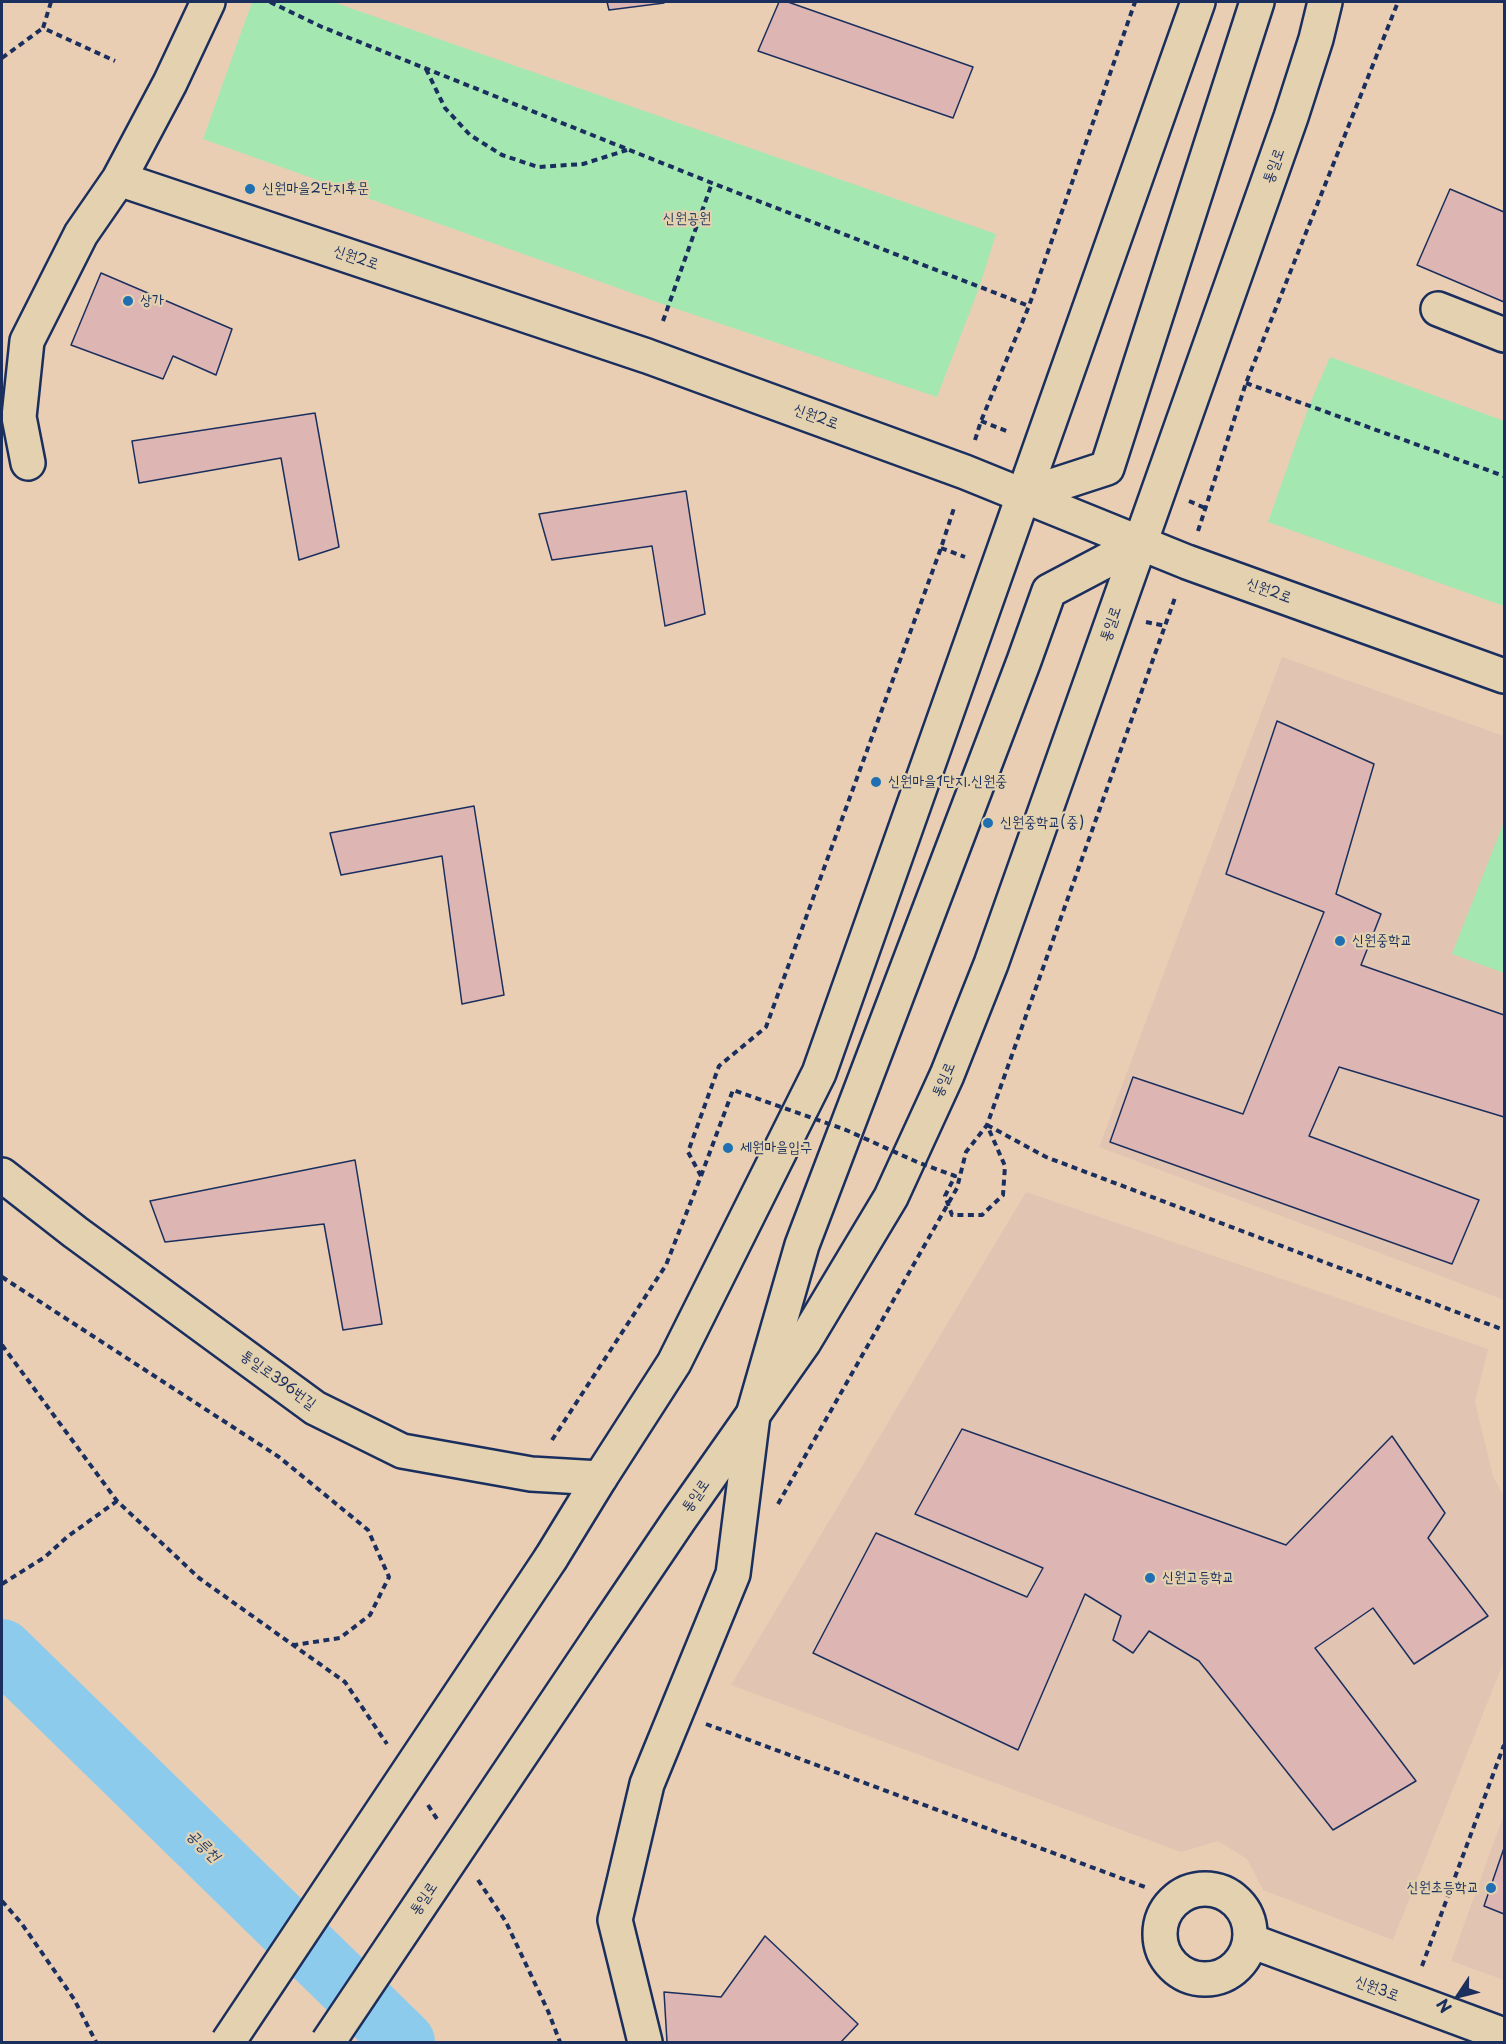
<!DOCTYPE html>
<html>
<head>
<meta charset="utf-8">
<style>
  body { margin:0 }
  #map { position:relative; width:1506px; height:2044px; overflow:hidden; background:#eaceb4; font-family:"Playpen Sans",sans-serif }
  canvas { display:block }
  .frame { position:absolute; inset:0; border:3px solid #1b2f5e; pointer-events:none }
  .north { position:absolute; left:1428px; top:1966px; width:60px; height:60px; -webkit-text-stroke:4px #e4d1af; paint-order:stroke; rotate:235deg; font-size:16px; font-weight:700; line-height:24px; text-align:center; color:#1b2f5e }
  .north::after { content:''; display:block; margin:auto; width:21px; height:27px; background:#1b2f5e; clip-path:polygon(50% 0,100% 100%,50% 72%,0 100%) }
</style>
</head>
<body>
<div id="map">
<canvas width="1506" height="2044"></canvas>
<div class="frame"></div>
<div class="north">N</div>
</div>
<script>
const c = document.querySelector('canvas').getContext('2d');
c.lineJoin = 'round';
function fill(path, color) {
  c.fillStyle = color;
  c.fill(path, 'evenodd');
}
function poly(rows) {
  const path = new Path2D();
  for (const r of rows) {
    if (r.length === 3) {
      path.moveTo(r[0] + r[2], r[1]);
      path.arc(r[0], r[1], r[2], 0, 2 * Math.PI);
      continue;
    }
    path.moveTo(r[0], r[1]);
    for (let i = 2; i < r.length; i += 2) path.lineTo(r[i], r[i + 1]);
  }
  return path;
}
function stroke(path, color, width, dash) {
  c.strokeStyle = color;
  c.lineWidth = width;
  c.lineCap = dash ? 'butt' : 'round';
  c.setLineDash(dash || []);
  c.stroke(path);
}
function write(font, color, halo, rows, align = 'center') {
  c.font = font + ' "Playpen Sans","Poor Story",sans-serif';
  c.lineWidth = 4.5;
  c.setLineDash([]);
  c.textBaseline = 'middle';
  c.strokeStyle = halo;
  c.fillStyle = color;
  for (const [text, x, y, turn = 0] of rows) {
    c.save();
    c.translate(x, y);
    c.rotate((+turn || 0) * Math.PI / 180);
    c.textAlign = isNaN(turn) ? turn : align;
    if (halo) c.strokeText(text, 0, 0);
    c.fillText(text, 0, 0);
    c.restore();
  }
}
const built = poly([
  [1282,657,1504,736,1504,1300,1099,1147],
  [1026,1192,1488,1349,1475,1402,1493,1476,1504,1496,1504,1661,1393,1940,1263,1890,1247,1859,1218,1841,1181,1852,731,1685],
  [1504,1814,1504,1980,1451,1961]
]);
const green = poly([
  [252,2,333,2,996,234,979,288,937,397,668,306,203,139],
  [1330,357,1504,421,1504,606,1268,522,1309,406],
  [1504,822,1504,973,1452,954]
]);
const river = poly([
  [2,1650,404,2042]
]);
const building = poly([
  [607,2,664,2,664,3,609,10,607,2],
  [779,2,788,2,973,67,953,118,758,51,779,2],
  [1450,189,1504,212,1504,302,1417,265,1450,189],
  [101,273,232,329,216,375,173,356,163,379,71,345,101,273],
  [315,413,339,547,299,560,281,458,139,483,132,441,315,413],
  [686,491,705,614,665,626,652,546,552,560,539,514,686,491],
  [1277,721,1374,764,1336,894,1381,914,1361,965,1504,1015,1504,1117,1339,1067,1309,1136,1479,1200,1452,1264,1110,1142,1133,1077,1243,1114,1324,912,1226,874,1277,721],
  [474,806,504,995,462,1004,442,856,341,875,330,833,474,806],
  [355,1160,382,1324,343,1330,324,1224,165,1242,150,1201,355,1160],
  [962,1429,1286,1545,1392,1436,1445,1513,1428,1538,1488,1616,1414,1664,1373,1608,1315,1648,1416,1781,1333,1830,1199,1661,1149,1631,1133,1653,1113,1640,1121,1616,1085,1594,1018,1750,813,1653,876,1533,1027,1597,1043,1568,915,1514,962,1429],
  [1504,1848,1504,1914,1484,1906,1504,1848],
  [765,1936,858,2024,841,2042,667,2042,664,1992,721,1997,765,1936]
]);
const path = poly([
  [51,2,43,28,115,61],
  [270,2,322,27,712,183,1029,306],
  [2,58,43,28],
  [426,69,445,108,470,135,502,155,538,167,583,164,627,150],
  [663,321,712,183],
  [1246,383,1504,476],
  [981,421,1009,432],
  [975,440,981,421,1029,306,1135,2],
  [1189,501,1205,508],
  [1198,531,1246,383,1398,2],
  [941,548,965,557],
  [1146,622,1166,626],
  [987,1125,1046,1157,1504,1330],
  [2,1277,279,1457,368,1530,389,1577,370,1615,340,1638,294,1645],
  [2,1345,117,1501,199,1578,345,1682,387,1744],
  [552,1440,666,1265,701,1176,688,1152,719,1066,766,1027,941,548,955,505],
  [778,1504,957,1188,966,1152,987,1125,1176,595],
  [2,1584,45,1557,67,1537,117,1501],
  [706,1724,1145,1887],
  [428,1805,437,1819],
  [478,1880,506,1922,548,2011,560,2042],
  [2,1901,22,1924,74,1999,96,2042],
  [1422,1966,1504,1745]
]);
const minor = poly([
  [119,179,647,356,965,472,1187,562,1504,676],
  [1438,309,1504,335],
  [28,463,19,417,27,341,81,234,119,179,170,83,208,2],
  [1024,495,1107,468,1257,2],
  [2,1175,75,1232,315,1408,402,1451,531,1474,600,1478],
  [1205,1934,45],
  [1251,1941,1504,2035],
  [645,2042,615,1920,647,1784,733,1574,753,1415,802,1245,1024,661,1049,591,1140,543]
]);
const major = poly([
  [551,1558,600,1478,674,1363,819,1073,1198,2],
  [604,1631,679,1520,804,1342,891,1197,947,1075,991,964,1291,117,1316,39,1325,2]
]);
const pathBridge = poly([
  [701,1176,733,1090,846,1130,917,1162,955,1176,945,1196,952,1215,982,1215,1003,1195,1005,1166,987,1125]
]);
const majorBridge = poly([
  [228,2042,551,1558],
  [328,2042,604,1631]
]);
const markers = [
  [250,189,6,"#1f6fb2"],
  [128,301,6,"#1f6fb2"],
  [876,782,6,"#1f6fb2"],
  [988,823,6,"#1f6fb2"],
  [1340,941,6,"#1f6fb2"],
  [728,1148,6,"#1f6fb2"],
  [1150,1578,6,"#1f6fb2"],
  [1491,1888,6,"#1f6fb2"]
];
const streetNames = [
  ["통일로",1274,166,-70],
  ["신원2로",356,258,19],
  ["신원2로",816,417,20],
  ["신원2로",1269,591,20],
  ["통일로",1111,624,-71],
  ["통일로",944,1080,-67],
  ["통일로396번길",278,1380,36],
  ["통일로",696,1496,-55],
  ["통일로",424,1899,-56],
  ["신원3로",1377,1989,21]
];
const poiNames = [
  ["신원마을2단지후문",262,189],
  ["상가",140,301],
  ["신원마을1단지.신원중",888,782],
  ["신원중학교(중)",1000,823],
  ["신원중학교",1352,941],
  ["세원마을입구",740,1148],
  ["신원고등학교",1162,1578],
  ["신원초등학교",1479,1888,"right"]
];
const parkNames = [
  ["신원공원",687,219]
];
const waterNames = [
  ["공릉천",203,1846,44]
];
fill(built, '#e2c4b2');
fill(green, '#a4e7b1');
stroke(river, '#8dcbed', 62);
fill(building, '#ddb6b3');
stroke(building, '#1b2f5e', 1.5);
stroke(minor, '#1b2f5e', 38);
stroke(major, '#1b2f5e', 38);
stroke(path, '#1b2f5e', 4, [6, 4.5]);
stroke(minor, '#e4d1af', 33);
stroke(major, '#e4d1af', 33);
stroke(majorBridge, '#1b2f5e', 38, []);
stroke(pathBridge, '#1b2f5e', 4, [6, 4.5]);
stroke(majorBridge, '#e4d1af', 33);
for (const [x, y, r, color] of markers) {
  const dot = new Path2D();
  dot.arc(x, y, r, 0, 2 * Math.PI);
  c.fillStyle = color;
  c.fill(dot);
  stroke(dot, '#e4d1af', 2);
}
write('15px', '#1b2f5e', '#e4d1af', streetNames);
write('15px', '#1b2f5e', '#e4d1af', poiNames, 'left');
write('15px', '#294166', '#e4d1af', parkNames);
write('italic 16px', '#263f6c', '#e4d1af', waterNames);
</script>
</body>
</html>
